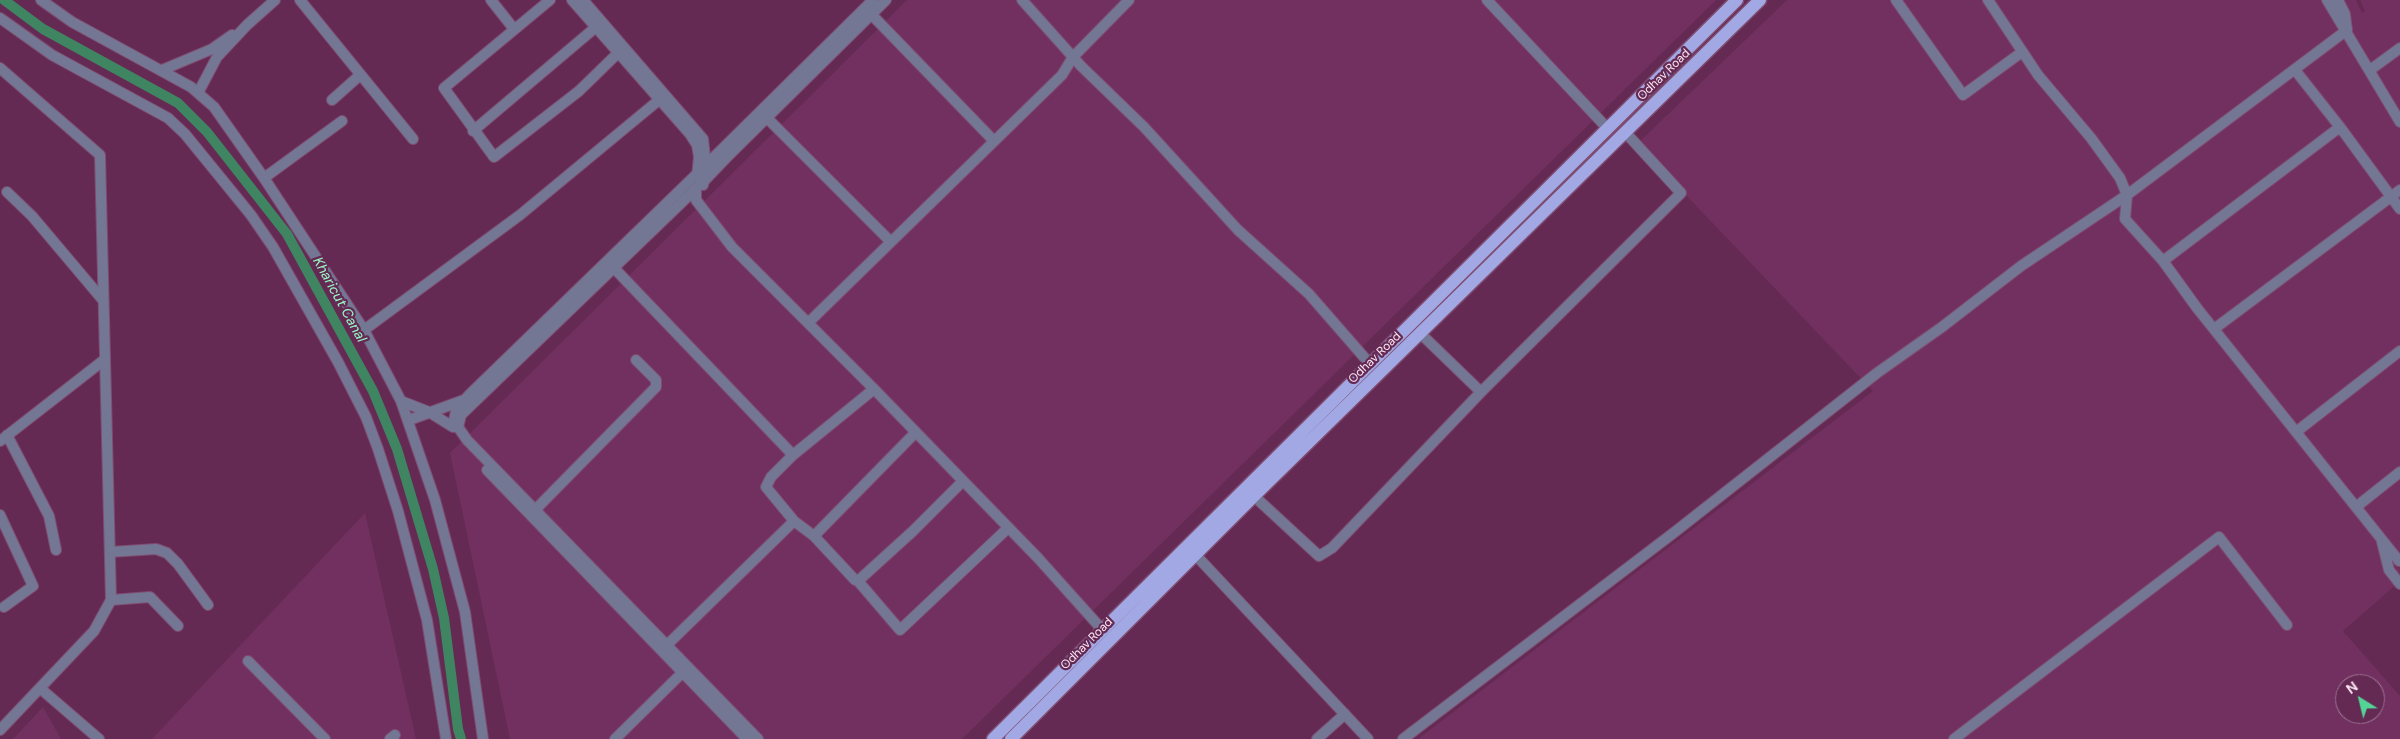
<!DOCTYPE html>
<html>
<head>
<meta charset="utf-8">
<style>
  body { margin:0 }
  #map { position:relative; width:2400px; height:739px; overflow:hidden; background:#642a54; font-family:"DM Sans",sans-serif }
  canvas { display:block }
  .north { position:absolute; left:2335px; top:674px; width:50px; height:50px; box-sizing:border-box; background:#642a54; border:1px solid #a07594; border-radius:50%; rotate:324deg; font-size:14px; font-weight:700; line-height:20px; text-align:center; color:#fbe5f3 }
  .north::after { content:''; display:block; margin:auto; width:18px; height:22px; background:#53d396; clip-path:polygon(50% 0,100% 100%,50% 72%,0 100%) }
</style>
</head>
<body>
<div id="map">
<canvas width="2400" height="739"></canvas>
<div class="north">N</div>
</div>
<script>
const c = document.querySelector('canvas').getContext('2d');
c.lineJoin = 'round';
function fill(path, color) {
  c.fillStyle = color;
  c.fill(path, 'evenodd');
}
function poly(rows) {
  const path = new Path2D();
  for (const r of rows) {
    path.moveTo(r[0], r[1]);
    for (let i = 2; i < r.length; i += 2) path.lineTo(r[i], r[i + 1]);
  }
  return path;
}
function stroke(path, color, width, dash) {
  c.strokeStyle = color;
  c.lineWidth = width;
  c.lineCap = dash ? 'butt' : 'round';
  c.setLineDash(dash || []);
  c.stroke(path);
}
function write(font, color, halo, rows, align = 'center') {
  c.font = font + ' "DM Sans",sans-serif';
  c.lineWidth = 4.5;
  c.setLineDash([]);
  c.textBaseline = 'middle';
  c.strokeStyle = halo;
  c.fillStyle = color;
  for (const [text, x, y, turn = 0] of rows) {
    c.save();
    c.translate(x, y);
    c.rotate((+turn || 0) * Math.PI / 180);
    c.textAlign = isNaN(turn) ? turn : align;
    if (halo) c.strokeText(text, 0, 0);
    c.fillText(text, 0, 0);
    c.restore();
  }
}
const built = poly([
  [907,0,1716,0,962,739,510,739,450,453],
  [1787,0,2356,0,2362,13,2365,11,2360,0,2400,0,2400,581,2343,631,2400,696,2400,739,1418,739,1873,391,1637,144],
  [2345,684,2375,684,2375,714,2345,714],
  [365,513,416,739,152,739],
  [43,707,61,739,13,739]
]);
const canal = poly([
  [4,0,43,29,178,103,207,132,287,234,373,391,397,449,433,569,444,618,458,729,461,739]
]);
const minor = poly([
  [41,0,72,22,191,87,214,107,264,178,364,330,401,401,435,500,465,612,483,739],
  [300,0,413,139],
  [491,0,514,29],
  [550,0,444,88,494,157,579,91,618,53],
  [1022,0,1081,66,1144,127,1238,230,1309,294,1370,364],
  [1487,0,1608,129],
  [1896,0,1963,95,2022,52],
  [1988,0,2038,75,2091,138,2120,178,2127,195,2125,219,2163,261,2197,308,2399,561],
  [871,14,994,141],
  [0,18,52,55,168,118,185,134,251,215,273,247,338,362,366,417,378,449,398,511,427,620,446,739],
  [162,70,212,49,232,35],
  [2295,70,2340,127,2400,209],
  [198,93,217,57,247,25,275,0],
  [332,100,359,76],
  [766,117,891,242],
  [473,131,596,27],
  [706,165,873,0],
  [264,178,342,121],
  [703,185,704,181,726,158,886,0],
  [696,189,696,200,732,247,874,389,1038,558,1107,635],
  [7,192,32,216,102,299],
  [2163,261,2340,127],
  [614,268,793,455],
  [808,323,1062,75,1073,57,1129,0],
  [2214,329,2400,190],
  [364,330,520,215,659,100],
  [874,389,793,455,771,477,766,487,794,521,814,536,855,580,858,581,913,531,963,481],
  [1481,392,1681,193,1625,132],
  [401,401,429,412,453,427,458,427],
  [409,420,464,400,466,402],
  [2296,432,2400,351],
  [7,435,49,516,56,550],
  [0,441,104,360],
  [1254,496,1319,556,1332,548,1481,392,1420,333],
  [2356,507,2400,472],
  [535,510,656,387,656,380,636,360],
  [0,515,33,586,4,607],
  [814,536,916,432],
  [2382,542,2389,570,2400,584],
  [1191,550,1368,739],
  [110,552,156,549,167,553,178,564,208,605],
  [858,581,900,630,1008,528],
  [111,600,150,597,178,626],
  [667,645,794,521],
  [248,661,325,739],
  [390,739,395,735],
  [615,739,683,672],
  [1317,739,1345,714],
  [1403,739,1676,531,1877,373,1942,327,2021,266,2127,195,2347,30],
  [1954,739,2219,537,2287,625]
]);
const tertiary = poly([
  [572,0,690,134,697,145,699,157,697,176],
  [583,0,703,139,706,165,704,181,461,415,458,427,467,440,758,739],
  [2327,0,2400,122],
  [2338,0,2345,14,2347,30],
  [0,68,100,155,111,600,94,631,0,730],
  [2370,70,2400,48],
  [454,421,456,410,470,394,706,165],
  [487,470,747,739],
  [41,689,99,739]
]);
const primary = poly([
  [993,739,1737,0],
  [1011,739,1254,496,1760,0]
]);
const streetNames = [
  ["Odhav Road",1664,75,-44],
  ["Odhav Road",1375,358,-44],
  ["Odhav Road",1087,644,-45]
];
const waterNames = [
  ["Kharicut Canal",339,300,61]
];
fill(built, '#71305f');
stroke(canal, '#408562', 10);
stroke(minor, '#7f4c71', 12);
stroke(tertiary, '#7f4c71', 12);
stroke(primary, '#7f4c71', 15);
stroke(minor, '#737794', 10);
stroke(tertiary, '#737794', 10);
stroke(primary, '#a2a8e3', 12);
write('12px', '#fbe5f3', '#642a54', streetNames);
write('italic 14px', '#97fac5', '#642a54', waterNames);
</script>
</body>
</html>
